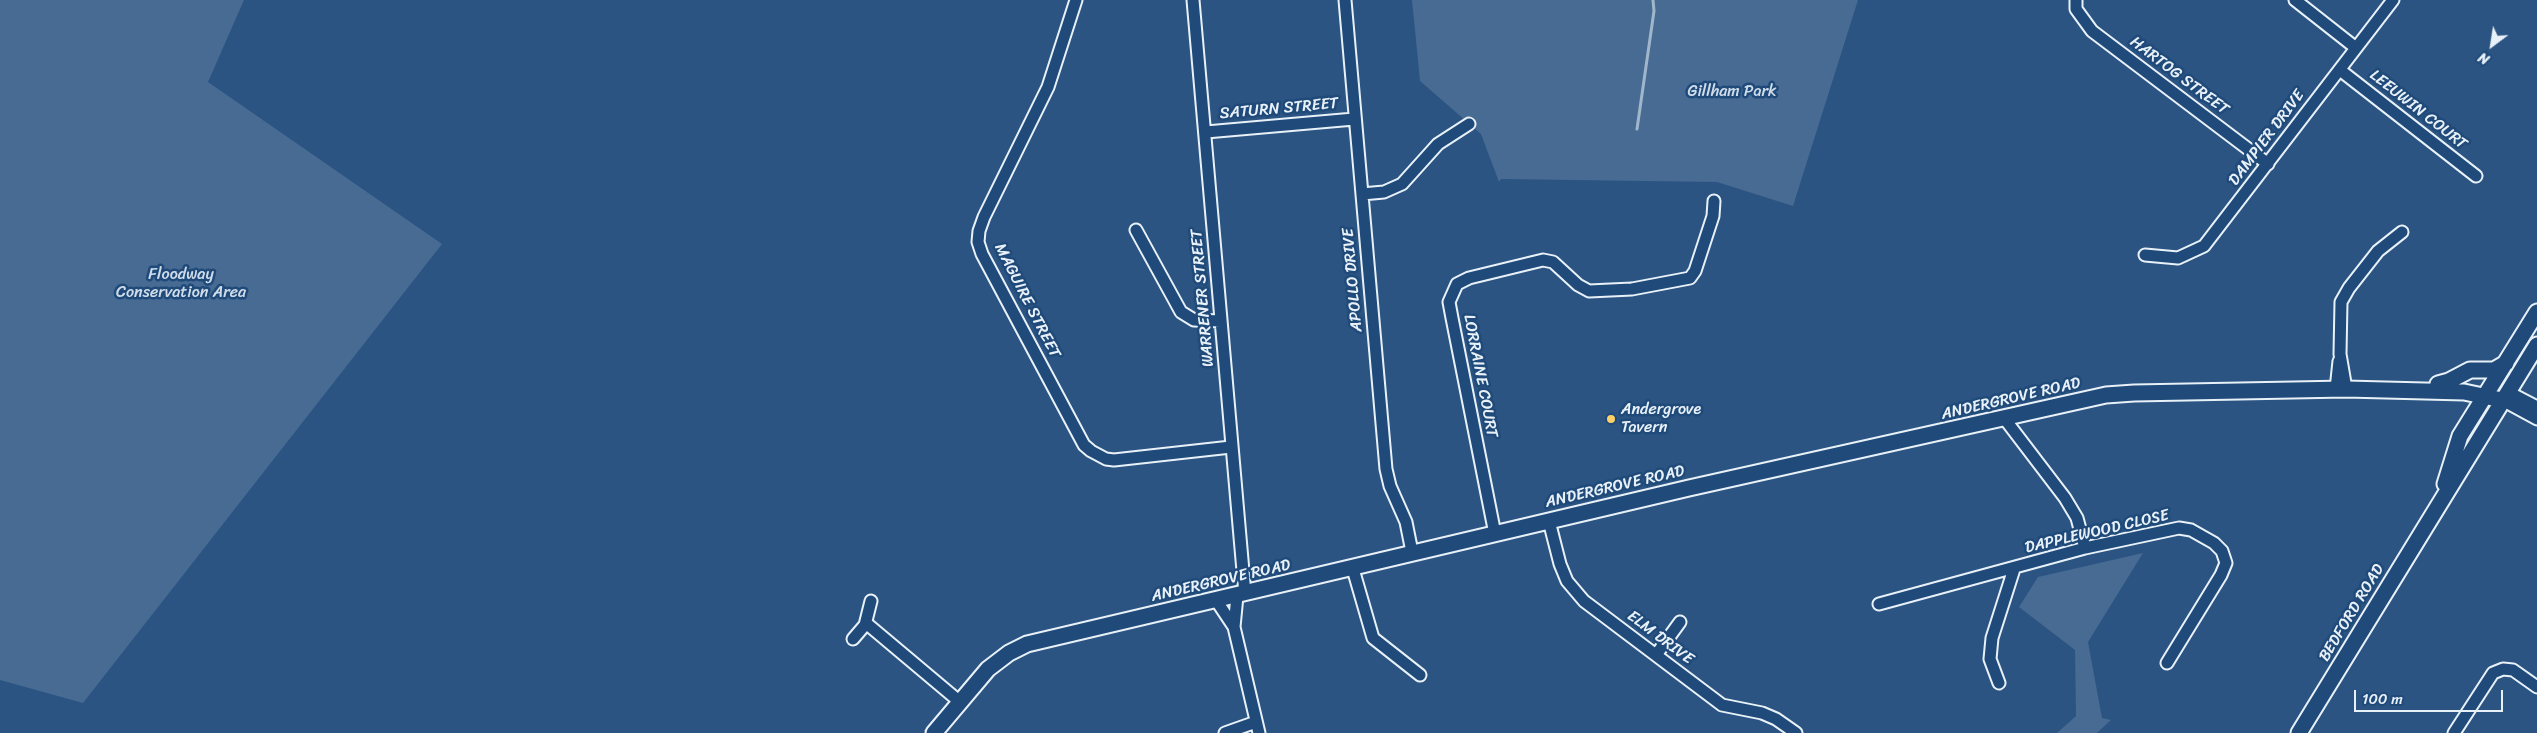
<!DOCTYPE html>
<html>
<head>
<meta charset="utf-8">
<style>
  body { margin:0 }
  #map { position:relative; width:2537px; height:733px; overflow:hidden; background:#2b5482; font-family:Sriracha,sans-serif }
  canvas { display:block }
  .north { position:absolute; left:2467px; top:20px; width:50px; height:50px; -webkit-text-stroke:4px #1f4a7a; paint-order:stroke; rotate:211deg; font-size:14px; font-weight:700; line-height:20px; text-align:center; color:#e8f1f8 }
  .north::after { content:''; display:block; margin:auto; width:18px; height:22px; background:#e8f1f8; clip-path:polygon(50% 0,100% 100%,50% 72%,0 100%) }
  .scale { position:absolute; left:2354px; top:690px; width:149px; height:22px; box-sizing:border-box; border:2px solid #e8f1f8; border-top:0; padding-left:6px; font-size:15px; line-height:18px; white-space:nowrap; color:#e8f1f8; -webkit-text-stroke:4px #1f4a7a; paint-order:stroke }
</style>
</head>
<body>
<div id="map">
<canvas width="2537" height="733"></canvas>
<div class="north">N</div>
<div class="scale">100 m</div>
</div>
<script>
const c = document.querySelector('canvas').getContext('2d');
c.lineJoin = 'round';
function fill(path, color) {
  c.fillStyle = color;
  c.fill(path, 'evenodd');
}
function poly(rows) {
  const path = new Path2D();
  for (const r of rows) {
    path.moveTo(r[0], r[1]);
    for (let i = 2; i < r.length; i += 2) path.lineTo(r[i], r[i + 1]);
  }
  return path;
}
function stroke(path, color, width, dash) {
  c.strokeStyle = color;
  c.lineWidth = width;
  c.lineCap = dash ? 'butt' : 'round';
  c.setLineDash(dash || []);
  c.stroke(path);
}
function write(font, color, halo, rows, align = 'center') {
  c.font = font + ' Sriracha,sans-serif';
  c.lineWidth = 5;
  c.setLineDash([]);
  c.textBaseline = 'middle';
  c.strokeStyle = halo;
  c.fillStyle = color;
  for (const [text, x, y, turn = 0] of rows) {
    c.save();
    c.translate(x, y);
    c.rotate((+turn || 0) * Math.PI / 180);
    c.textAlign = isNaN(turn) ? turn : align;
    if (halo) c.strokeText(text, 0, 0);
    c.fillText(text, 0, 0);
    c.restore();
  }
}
const green = poly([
  [0,0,244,0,208,82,442,244,83,703,0,680],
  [1412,0,1858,0,1793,206,1717,182,1501,179,1499,182,1481,134,1420,81],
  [2143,553,2088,642,2102,718,2111,720,2097,733,2057,733,2076,716,2075,650,2019,607,2038,577]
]);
const stream = poly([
  [1637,129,1654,11,1653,0]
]);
const minor = poly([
  [1076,0,1048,87,984,217,979,231,978,242,982,254,1084,445,1091,451,1106,459,1114,460,1231,447],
  [1193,0,1245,594],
  [1345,0,1386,469,1390,486,1406,522,1412,552],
  [2076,0,2076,9,2092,31,2268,164],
  [2295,0,2356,48],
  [2340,70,2476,176],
  [1206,132,1354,119],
  [1362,194,1384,192,1402,184,1438,144,1469,124],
  [1136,230,1181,312,1194,320,1221,321],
  [2145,255,2178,258,2204,246,2393,0],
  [2336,389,2339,361],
  [2346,389,2340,354,2341,302,2349,288,2378,251,2402,232],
  [2508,392,2537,407],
  [2502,400,2537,419],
  [2004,418,2065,498,2077,518,2085,548],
  [1549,521,1560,564,1567,581,1584,601,1722,705,1762,713,1776,719,1796,733],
  [1495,534,1452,318,1449,302,1457,284,1469,278,1543,260,1553,262,1578,285,1589,291,1632,289,1690,278,1695,271,1713,216,1714,201],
  [1353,569,1373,638,1420,675],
  [1216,600,1234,627,1259,733],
  [1879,604,2085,548,2179,528,2191,530,2214,543,2222,551,2226,563,2221,575,2167,663],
  [866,623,960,702],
  [1234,627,1237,596],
  [853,639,865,625,871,601],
  [1656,655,1680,622],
  [1999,683,1990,659,1992,638,2014,569],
  [1225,733,1256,722],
  [2454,733,2493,673,2503,669,2513,670,2537,687]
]);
const tertiary = poly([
  [2438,384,2449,381,2470,370,2494,370,2506,363],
  [2445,484,2460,436,2537,312],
  [934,733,988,669,1009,653,1027,644,1689,488,2106,395,2134,393,2346,389,2464,392,2502,400],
  [2299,733,2537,345]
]);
const markers = [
  [1611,419,5,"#ffd166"]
];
const streetNames = [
  ["HARTOG STREET",2179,76,37],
  ["SATURN STREET",1279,109,-5],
  ["LEEUWIN COURT",2418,110,38],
  ["DAMPIER DRIVE",2267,138,-53],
  ["APOLLO DRIVE",1353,280,-95],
  ["WARRENER STREET",1203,298,-95],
  ["MAGUIRE STREET",1027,301,63],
  ["LORRAINE COURT",1480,376,79],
  ["ANDERGROVE ROAD",2011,399,-13],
  ["ANDERGROVE ROAD",1615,487,-13],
  ["DAPPLEWOOD CLOSE",2097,532,-13],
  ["ANDERGROVE ROAD",1221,581,-13],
  ["BEDFORD ROAD",2352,613,-59],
  ["ELM DRIVE",1660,638,37]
];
const parkNames = [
  ["Gillham Park",1732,92],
  ["Floodway",181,275],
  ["Conservation Area",181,293]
];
const poiNames = [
  ["Andergrove",1621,410],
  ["Tavern",1621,428]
];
fill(green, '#476b93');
stroke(stream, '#a0b6cb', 3);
stroke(minor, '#e8f1f8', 15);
stroke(tertiary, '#e8f1f8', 19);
stroke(minor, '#1f4a7a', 11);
stroke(tertiary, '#1f4a7a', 15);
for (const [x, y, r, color] of markers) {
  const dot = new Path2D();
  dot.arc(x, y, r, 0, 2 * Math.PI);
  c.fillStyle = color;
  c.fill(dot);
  stroke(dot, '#1f4a7a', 2);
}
write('16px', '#e8f1f8', '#1f4a7a', streetNames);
write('16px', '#d0dde9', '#1f4a7a', parkNames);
write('16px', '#e8f1f8', '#1f4a7a', poiNames, 'left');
</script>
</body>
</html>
